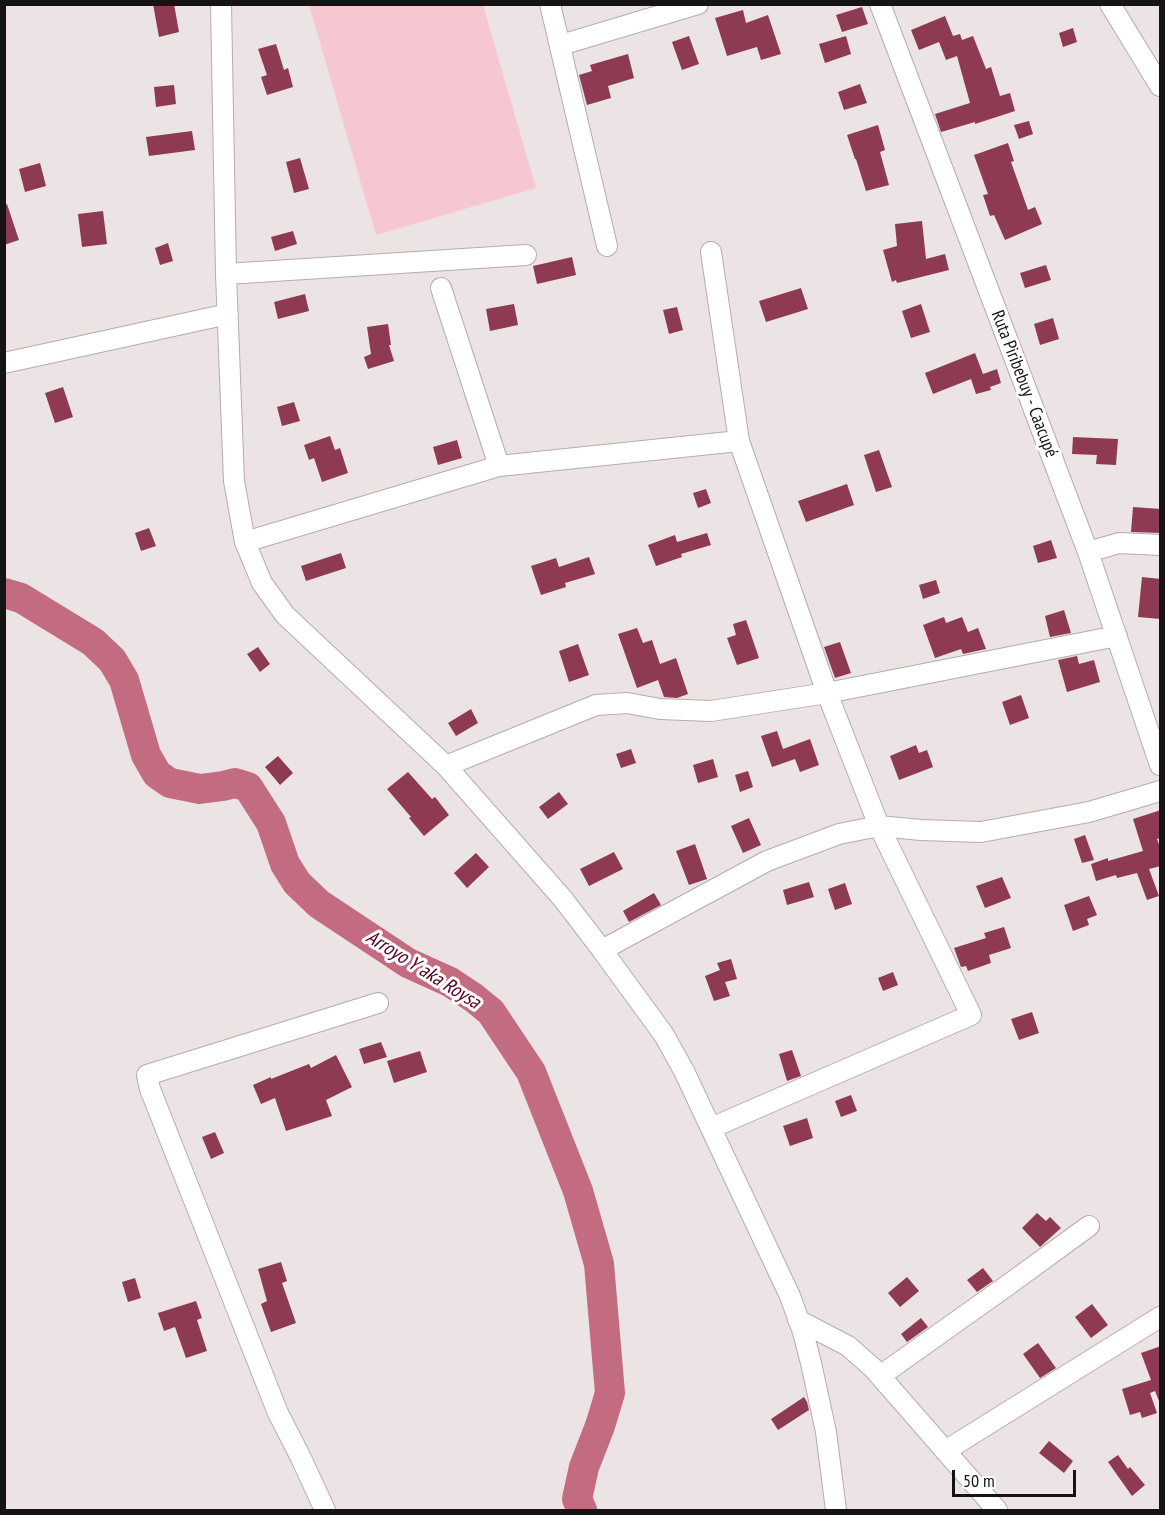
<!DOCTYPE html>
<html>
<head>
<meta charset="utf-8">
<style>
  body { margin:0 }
  #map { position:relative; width:1165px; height:1515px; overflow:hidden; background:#ece3e5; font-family:"PT Sans Narrow",sans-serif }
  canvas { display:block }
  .frame { position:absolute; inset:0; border:6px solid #161314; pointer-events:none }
  .scale { position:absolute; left:952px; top:1470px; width:124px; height:27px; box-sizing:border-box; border:3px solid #161314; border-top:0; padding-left:8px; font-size:18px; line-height:21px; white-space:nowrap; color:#161314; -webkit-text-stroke:4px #fff; paint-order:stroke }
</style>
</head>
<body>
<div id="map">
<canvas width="1165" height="1515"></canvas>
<div class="frame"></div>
<div class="scale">50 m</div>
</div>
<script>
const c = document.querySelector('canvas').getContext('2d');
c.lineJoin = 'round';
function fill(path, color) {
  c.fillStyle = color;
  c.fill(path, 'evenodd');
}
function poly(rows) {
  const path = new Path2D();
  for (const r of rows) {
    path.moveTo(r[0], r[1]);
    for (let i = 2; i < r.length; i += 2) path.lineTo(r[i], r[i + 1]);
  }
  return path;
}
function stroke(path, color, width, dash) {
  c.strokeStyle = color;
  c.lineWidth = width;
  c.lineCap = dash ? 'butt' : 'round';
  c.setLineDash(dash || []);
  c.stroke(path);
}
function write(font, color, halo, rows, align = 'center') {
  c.font = font + ' "PT Sans Narrow",sans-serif';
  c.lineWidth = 6;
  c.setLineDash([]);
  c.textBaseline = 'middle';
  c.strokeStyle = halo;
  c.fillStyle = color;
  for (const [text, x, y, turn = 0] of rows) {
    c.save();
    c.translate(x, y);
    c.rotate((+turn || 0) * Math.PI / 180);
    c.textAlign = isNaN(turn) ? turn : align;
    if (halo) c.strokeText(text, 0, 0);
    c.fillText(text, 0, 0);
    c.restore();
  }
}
const green = poly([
  [309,5,483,5,536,188,376,235]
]);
const river = poly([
  [4,593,21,598,93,642,112,660,124,680,146,755,157,774,170,783,200,789,223,786,235,783,248,787,271,823,285,864,297,883,319,904,408,963,450,982,474,998,491,1012,531,1072,578,1191,599,1264,610,1393,600,1426,584,1467,577,1499,582,1510]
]);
const building = poly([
  [153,4,174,4,179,32,159,37],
  [862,7,868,24,842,32,836,15],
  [743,10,746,23,768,15,781,54,761,60,757,47,727,56,715,18],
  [945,16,953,36,960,34,962,40,973,36,986,69,991,67,1000,96,1010,93,1015,111,975,124,975,122,941,132,935,114,970,103,957,56,946,60,939,42,919,50,911,30],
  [1073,28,1077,42,1063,47,1059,33],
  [689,36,699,64,682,70,672,42],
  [846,36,851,54,825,63,819,44],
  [276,44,284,70,288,68,293,87,267,95,261,77,267,75,258,49],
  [628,54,634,78,608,86,611,98,587,105,579,75,592,71,590,65],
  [860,84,867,103,844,110,838,92],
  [174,85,176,104,156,107,154,87],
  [1029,121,1033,134,1019,139,1014,125],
  [878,125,885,150,880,152,889,185,866,191,856,159,855,159,847,135],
  [192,131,195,150,149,156,146,137],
  [1008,143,1014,161,1011,162,1028,210,1035,207,1042,224,1005,240,994,215,990,216,983,195,988,194,974,155],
  [300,158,309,189,294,193,286,162],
  [40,163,46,186,25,192,19,169],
  [7,204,19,240,4,245,4,205],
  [103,211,107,244,82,247,78,214],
  [922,221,926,259,945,254,949,270,897,283,896,280,892,282,883,250,897,246,895,224],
  [293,231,297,244,275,251,271,237],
  [168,243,173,261,160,265,155,248],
  [572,257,576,275,537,284,533,266],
  [1046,265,1051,280,1025,288,1020,273],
  [801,288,808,309,766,322,759,301],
  [305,294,309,311,278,319,274,302],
  [514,304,518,325,490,331,486,309],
  [921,304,930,332,911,338,902,311],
  [677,307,683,330,669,334,663,310],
  [1053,318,1059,339,1040,345,1034,324],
  [388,324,391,345,389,345,394,361,368,369,364,357,371,354,367,327],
  [975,353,983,374,997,369,1001,383,990,387,991,390,976,394,971,379,933,394,925,373],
  [63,387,73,417,55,423,45,393],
  [294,402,300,421,282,426,277,407],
  [330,436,335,450,340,448,348,473,322,482,314,458,309,460,304,445],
  [1073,437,1118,439,1116,465,1096,464,1097,455,1072,454],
  [457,440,462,458,438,465,433,447],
  [879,450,892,487,876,492,864,455],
  [847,484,854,505,806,522,798,501],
  [706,489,711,503,698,508,693,493],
  [1133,507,1161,509,1161,533,1131,532],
  [149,528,156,546,141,551,135,533],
  [707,533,711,545,681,554,682,557,656,566,648,545,675,535,677,542],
  [1051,540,1057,558,1038,563,1033,546],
  [341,553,346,568,306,581,301,566],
  [589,557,595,574,565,583,566,587,541,595,531,566,556,558,559,567],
  [1142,577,1161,579,1160,619,1138,617],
  [936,580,940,593,923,599,919,585],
  [1064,610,1071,633,1050,637,1045,616],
  [944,617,946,623,962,617,968,632,978,628,986,649,963,654,961,649,935,658,923,625],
  [746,620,759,658,737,665,727,638,736,635,733,624],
  [637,628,643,643,652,640,660,664,676,658,688,694,677,698,664,697,658,680,637,688,618,634],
  [840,642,851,673,835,678,824,647],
  [578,644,589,675,569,682,559,651],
  [258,647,270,664,260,672,247,654],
  [1077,656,1079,664,1094,660,1100,682,1067,692,1058,660],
  [1021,695,1029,718,1010,725,1002,702],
  [471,709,478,723,456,736,448,723],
  [777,731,783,749,810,739,819,765,800,772,795,759,772,767,761,736],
  [916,745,919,753,927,750,933,767,899,780,890,756],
  [631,749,636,763,621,768,616,754],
  [278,756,293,773,280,785,265,767],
  [713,759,718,777,698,783,693,765],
  [748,771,753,787,740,792,735,775],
  [408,772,432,799,435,797,449,815,424,836,409,818,411,817,387,789],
  [559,792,568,804,548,819,539,807],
  [1161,810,1161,838,1157,839,1161,850,1161,866,1149,869,1159,896,1147,900,1137,873,1117,878,1116,875,1096,881,1091,864,1108,858,1108,861,1143,851,1133,819],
  [749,818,761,845,743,853,731,826],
  [1085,835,1094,860,1082,863,1074,839],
  [695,844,707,879,689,885,676,851],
  [614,852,623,869,589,886,580,869],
  [476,853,489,867,467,888,454,873],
  [1002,877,1011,898,985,908,976,886],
  [809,882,814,897,787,905,783,890],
  [845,883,852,904,835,910,828,889],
  [654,893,661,905,629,922,623,911],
  [1089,896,1097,915,1087,919,1089,925,1073,931,1064,905],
  [1004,927,1011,948,989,955,991,963,968,971,966,966,961,967,954,948,986,938,984,933],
  [731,959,737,979,725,982,730,996,714,1001,705,976,720,970,717,963],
  [893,972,898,985,883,991,878,978],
  [1032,1012,1039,1033,1019,1040,1011,1019],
  [381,1042,387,1057,364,1064,359,1049],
  [792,1050,801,1076,787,1081,779,1054],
  [420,1051,427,1072,394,1083,387,1061],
  [336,1055,352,1087,326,1100,332,1116,286,1131,275,1098,261,1104,253,1085,271,1077,271,1079,309,1064,311,1068],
  [851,1095,857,1111,841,1117,835,1101],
  [807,1118,813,1138,790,1146,783,1126],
  [215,1132,224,1153,211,1159,202,1137],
  [1037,1213,1046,1221,1050,1217,1061,1228,1040,1247,1022,1228],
  [281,1262,287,1281,282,1283,296,1323,271,1332,261,1304,267,1301,258,1269],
  [983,1268,993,1281,977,1292,967,1280],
  [907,1277,919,1291,900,1307,888,1293],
  [135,1278,141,1298,128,1302,122,1282],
  [196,1301,202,1318,197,1320,207,1351,186,1358,175,1327,164,1331,158,1313],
  [1092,1304,1108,1325,1091,1338,1075,1317],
  [921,1318,928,1327,907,1342,901,1334],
  [1038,1343,1056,1368,1040,1378,1023,1354],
  [1161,1346,1161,1401,1159,1401,1155,1391,1150,1393,1157,1413,1142,1418,1140,1412,1130,1415,1122,1389,1151,1380,1141,1353],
  [804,1397,807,1402,809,1410,778,1430,771,1419],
  [1049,1441,1073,1461,1064,1473,1039,1453],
  [1118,1455,1128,1469,1130,1467,1145,1485,1132,1496,1108,1462]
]);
const minor = poly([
  [221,4,226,274,234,481,245,542,262,583,285,615,446,766,563,899,602,950,664,1035,684,1071,790,1296,803,1332,811,1363,826,1432,836,1510],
  [550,4,607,246],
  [880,4,1088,552,1160,765],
  [1110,4,1160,86],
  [561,45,698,4],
  [226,274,526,255],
  [441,288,499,466],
  [4,363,228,314],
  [245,542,499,466,739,441],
  [1088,552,1119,543,1160,545],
  [446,766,596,705,627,703,660,709,711,711,827,693,1117,636],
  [602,950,767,861,839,834,879,826,921,830,981,832,1089,812,1160,791],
  [711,1128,971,1015,879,826,827,693,739,441,711,252],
  [798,1320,848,1346,873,1368,997,1510],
  [880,1376,1008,1285,1089,1226],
  [945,1451,1160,1317],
  [325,1510,300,1456,278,1413,150,1089,147,1075,378,1003]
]);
const streetNames = [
  ["Ruta Piribebuy - Caacupé",1024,384,69]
];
const waterNames = [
  ["Arroyo Y aka Roysa",423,970,32]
];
fill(green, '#f7c7d1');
stroke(river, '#c36b81', 30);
fill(building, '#8d3a52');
stroke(minor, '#b4acae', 22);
stroke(minor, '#fff', 20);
write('18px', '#161314', '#fff', streetNames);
write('italic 20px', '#560225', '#fff', waterNames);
</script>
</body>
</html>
